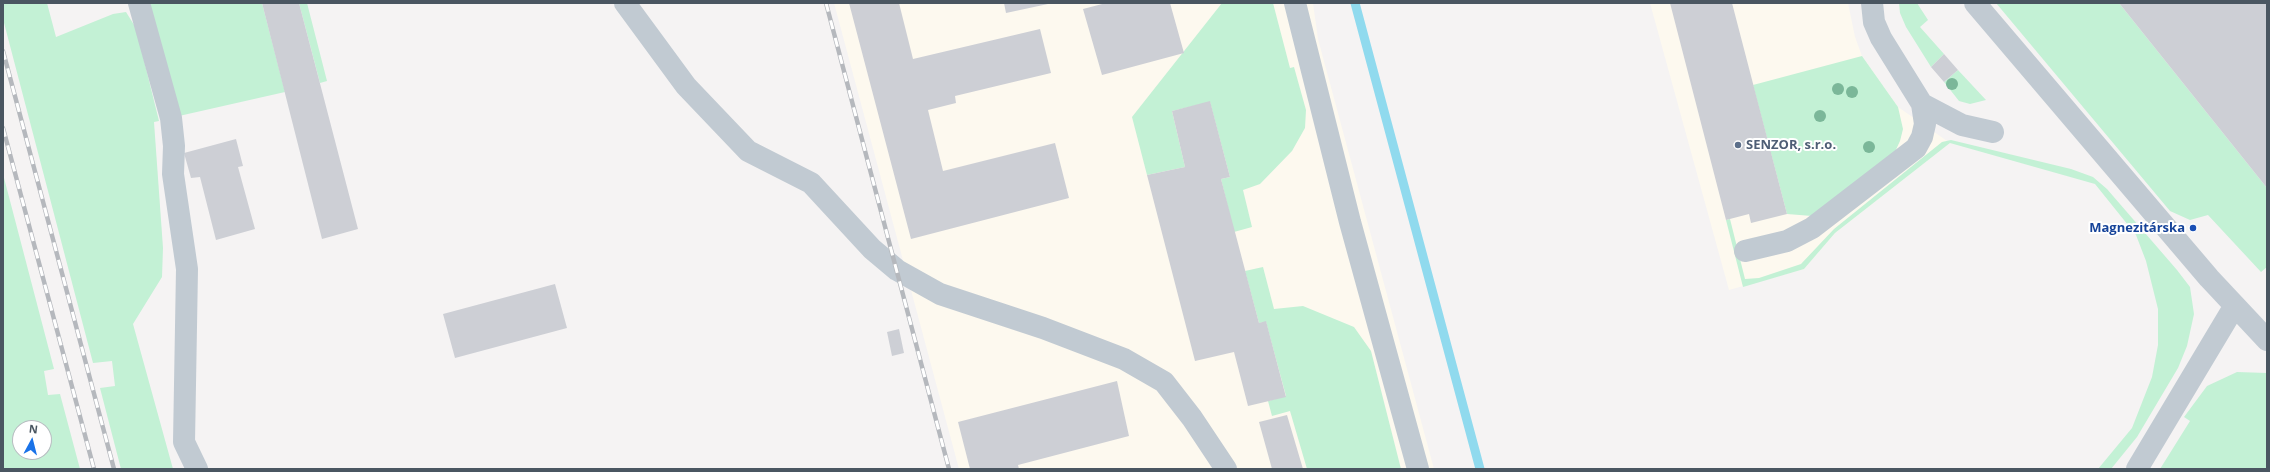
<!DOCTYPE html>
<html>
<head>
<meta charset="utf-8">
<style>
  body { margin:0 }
  #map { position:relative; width:2270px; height:472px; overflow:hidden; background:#f5f3f3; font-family:"Open Sans",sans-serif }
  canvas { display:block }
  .frame { position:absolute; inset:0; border:4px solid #4a5661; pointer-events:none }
  .north { position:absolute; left:12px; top:420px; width:40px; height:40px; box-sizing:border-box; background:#fff; border:1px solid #b7bbc0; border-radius:50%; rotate:7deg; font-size:11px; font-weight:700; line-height:16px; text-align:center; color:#4a5661 }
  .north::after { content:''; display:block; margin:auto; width:14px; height:18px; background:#1a73e8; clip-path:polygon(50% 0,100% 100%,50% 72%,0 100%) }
</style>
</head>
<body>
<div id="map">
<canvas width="2270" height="472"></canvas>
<div class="frame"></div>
<div class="north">N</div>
</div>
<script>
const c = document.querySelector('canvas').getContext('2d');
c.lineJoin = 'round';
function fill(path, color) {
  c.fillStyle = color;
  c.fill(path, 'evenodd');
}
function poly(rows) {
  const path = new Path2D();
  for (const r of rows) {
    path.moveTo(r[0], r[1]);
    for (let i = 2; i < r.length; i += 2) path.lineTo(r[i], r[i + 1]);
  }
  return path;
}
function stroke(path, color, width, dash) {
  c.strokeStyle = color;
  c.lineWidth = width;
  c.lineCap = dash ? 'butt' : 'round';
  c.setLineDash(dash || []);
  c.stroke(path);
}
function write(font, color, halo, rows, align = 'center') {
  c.font = font + ' "Open Sans",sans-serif';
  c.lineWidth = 4;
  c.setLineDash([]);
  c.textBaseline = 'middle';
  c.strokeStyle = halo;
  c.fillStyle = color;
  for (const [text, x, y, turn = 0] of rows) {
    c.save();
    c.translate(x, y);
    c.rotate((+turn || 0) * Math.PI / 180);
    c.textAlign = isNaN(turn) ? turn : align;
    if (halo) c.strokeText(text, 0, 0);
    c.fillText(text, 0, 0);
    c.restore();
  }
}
const commercial = poly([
  [834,3,1313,3,1318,39,1434,469,959,469],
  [1650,3,1848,3,1855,37,1862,56,1898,107,1950,143,1835,233,1804,269,1729,290]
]);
const green = poly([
  [3,3,47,3,56,37,113,14,126,12,136,28,159,121,154,122,163,248,162,277,133,324,173,469,121,469,100,388,115,386,112,361,93,363,3,19],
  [147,3,262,3,285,92,179,116],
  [299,3,307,3,327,81,320,83],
  [1222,3,1273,3,1290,68,1294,67,1306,110,1305,128,1292,151,1260,184,1243,190,1252,227,1234,232,1221,179,1230,177,1210,102,1172,111,1185,167,1147,175,1132,117],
  [1899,3,1917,3,1928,20,1920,27,1944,54,1931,67,1906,27,1900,13],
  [1996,3,2119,3,2267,188,2267,267,2261,272,2208,215,2190,220,2170,211],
  [1862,56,1898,107,1903,129,1900,141,1894,154,1812,216,1787,214,1753,85],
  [1958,70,1986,100,1970,104,1959,101,1944,82],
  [1951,140,2071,169,2093,177,2107,189,2177,270,2190,287,2194,314,2187,346,2178,368,2137,437,2111,469,2098,469,2132,428,2152,377,2158,345,2158,309,2146,261,2136,235,2095,184,1950,143,1835,233,1804,269,1743,287,1726,220,1730,219,1745,279,1759,278,1801,264,1834,229,1942,142],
  [3,174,54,369,44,371,48,395,60,394,80,469,3,469],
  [20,428,44,428,44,452,20,452],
  [1263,267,1274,309,1303,306,1354,327,1371,351,1401,469,1307,469,1290,411,1272,416,1268,401,1286,396,1266,322,1259,323,1245,271],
  [2237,372,2267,373,2267,469,2160,469,2190,421,2184,417,2207,386]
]);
const stream = poly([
  [1355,3,1480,469]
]);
const building = poly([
  [262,3,299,3,358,229,322,239],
  [849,3,899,3,913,59,1040,29,1051,73,955,96,956,103,928,110,943,171,1055,143,1069,198,911,239],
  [1004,3,1048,3,1048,4,1006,13],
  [1106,3,1170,3,1184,53,1102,75,1083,9],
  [1670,3,1732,3,1787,214,1751,223,1749,214,1726,220],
  [2119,3,2267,3,2267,188],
  [1944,54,1958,70,1944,82,1931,67],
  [1210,101,1230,177,1221,179,1259,323,1266,321,1286,397,1248,406,1234,352,1195,361,1147,175,1185,167,1172,111],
  [236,139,243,166,238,167,255,229,216,240,200,177,191,178,184,153],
  [555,284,567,328,455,358,443,314],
  [899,329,904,353,892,356,887,332],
  [1117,381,1129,436,1018,465,1019,469,970,469,958,422],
  [1287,415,1303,469,1272,469,1259,422]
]);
const minor = poly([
  [139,3,171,118,174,146,173,174,187,269,184,442,197,469],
  [625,3,686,86,748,151,811,183,872,249,897,270,940,294,1043,328,1124,359,1164,382,1192,418,1226,469],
  [1295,3,1350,222,1418,469],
  [1975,3,2209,278,2267,340],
  [1922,104,1962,125,1993,132],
  [1745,251,1787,241,1812,228,1916,148,1922,137,1925,124,1922,104,1881,38,1874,22,1872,3],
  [2137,469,2234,307]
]);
const rail = poly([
  [826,3,949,469],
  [3,51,114,469],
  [3,128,94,469]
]);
const trees = [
  [1952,84],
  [1838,89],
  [1852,92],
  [1820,116],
  [1869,147]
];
const markers = [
  [1738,145,4,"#5c6f8a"],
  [2193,228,4,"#1a4fb4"]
];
const serviceNames = [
  ["SENZOR, s.r.o.",1746,145]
];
const transitNames = [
  ["Magnezitárska",2185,228]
];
fill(commercial, '#fdf9ef');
fill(green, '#c3f1d5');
stroke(stream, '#90daee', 9);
fill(building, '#cdcfd5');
stroke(minor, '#c1cad2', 22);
stroke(rail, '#b5b8bd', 4.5);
stroke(rail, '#fff', 3, [9]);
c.fillStyle = '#7bb799';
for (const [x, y] of trees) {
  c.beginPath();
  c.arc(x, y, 6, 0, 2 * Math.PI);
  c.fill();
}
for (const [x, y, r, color] of markers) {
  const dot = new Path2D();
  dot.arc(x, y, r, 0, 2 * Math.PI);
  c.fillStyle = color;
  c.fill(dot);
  stroke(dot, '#fff', 1.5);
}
write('bold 13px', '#4e5e75', '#fff', serviceNames, 'left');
write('bold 13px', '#164399', '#fff', transitNames, 'right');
</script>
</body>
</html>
